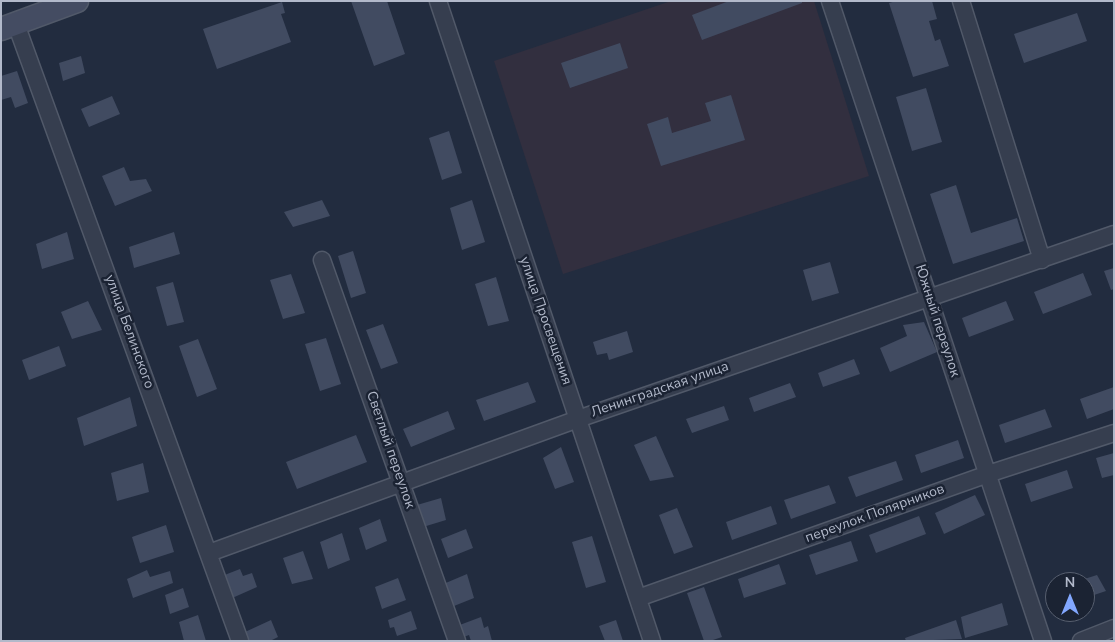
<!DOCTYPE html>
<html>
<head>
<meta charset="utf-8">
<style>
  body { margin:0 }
  #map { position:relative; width:1115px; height:642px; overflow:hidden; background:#222c3f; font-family:"Nunito Sans",sans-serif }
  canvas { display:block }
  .frame { position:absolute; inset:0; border:2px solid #b2b9ca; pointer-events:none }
  .north { position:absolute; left:1045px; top:572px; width:50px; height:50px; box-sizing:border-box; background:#1b2333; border:1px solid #575f6f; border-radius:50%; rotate:0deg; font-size:14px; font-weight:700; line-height:20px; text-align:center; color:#b2b9ca }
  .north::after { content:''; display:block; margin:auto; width:18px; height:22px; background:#82a7fe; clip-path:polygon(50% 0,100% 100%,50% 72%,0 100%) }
</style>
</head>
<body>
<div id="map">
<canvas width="1115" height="642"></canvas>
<div class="frame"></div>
<div class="north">N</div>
</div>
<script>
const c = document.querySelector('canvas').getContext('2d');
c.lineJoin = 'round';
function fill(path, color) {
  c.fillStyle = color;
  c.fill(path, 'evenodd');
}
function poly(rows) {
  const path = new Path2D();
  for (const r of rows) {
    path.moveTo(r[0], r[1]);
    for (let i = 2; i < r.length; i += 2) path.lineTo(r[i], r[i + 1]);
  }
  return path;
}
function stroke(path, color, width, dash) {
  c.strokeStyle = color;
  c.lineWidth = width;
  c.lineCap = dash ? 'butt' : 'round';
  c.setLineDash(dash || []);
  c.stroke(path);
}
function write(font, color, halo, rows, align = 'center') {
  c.font = font + ' "Nunito Sans",sans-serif';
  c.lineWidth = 5;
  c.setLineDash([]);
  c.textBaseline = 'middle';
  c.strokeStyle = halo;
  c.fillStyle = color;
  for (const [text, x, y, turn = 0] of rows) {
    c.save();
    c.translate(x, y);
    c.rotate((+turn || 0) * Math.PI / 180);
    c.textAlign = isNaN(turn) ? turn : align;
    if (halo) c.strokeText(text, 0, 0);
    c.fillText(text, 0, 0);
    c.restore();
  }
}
const medical = poly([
  [671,1,814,1,869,176,563,274,494,61]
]);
const building = poly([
  [351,1,387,1,405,54,374,66],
  [729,1,802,1,802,3,702,40,692,15],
  [896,1,932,1,937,19,929,21,935,41,940,39,949,66,913,77,889,3],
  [282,2,285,13,281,14,291,42,217,69,203,29],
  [1077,13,1087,41,1024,63,1014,34],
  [620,43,628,68,570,88,561,63],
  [81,56,85,73,63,81,59,63],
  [17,71,28,103,15,108,11,97,1,100,1,76],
  [926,88,942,142,912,151,896,97],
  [731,95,745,140,661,166,647,124,668,117,672,133,711,121,705,103],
  [112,96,120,114,89,127,81,109],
  [449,131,462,173,442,180,429,138],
  [124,167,130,181,146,179,152,191,115,206,102,176],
  [956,185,971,233,1017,218,1024,241,953,264,930,194],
  [322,200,330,216,293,227,284,212],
  [472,200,485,242,462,250,450,208],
  [67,232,74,259,42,269,36,244],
  [174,232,180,254,134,268,129,247],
  [353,251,366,293,351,298,338,256],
  [830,262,839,293,812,301,803,270],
  [1114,268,1114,289,1111,290,1104,271],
  [1083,273,1092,295,1043,314,1034,292],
  [291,274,305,313,283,319,270,280],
  [496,277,509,321,488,326,475,284],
  [173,282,184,322,167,326,156,287],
  [88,301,102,330,72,339,61,312],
  [1006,301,1014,320,969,337,962,318],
  [924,322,937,352,890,372,880,348,907,336,903,325],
  [383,324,398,363,381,369,366,330],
  [627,331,633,352,609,360,607,353,597,355,593,342],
  [326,338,341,384,320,391,305,344],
  [198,339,217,389,197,397,179,346],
  [59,346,66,366,29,380,22,360],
  [854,359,860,374,823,387,818,373],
  [528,382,536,402,484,421,476,400],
  [790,383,796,397,754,412,749,398],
  [1114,387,1114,409,1087,419,1080,399],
  [130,397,137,426,84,446,77,418],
  [724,406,729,420,692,433,686,419],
  [1045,409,1052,427,1005,443,999,425],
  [448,411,455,429,411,447,403,429],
  [356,435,367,462,297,489,286,462],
  [656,436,674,477,650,481,634,445],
  [958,440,964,458,921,473,915,455],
  [561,447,574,482,555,489,543,458],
  [1114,453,1114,475,1102,478,1096,458],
  [896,461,903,480,856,497,848,477],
  [143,463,149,492,117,501,111,473],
  [1067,470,1073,488,1031,502,1025,484],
  [829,485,836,503,791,519,784,500],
  [975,495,985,515,944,534,935,513],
  [441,498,446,520,423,527,417,505],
  [771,506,777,524,732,540,726,522],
  [677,508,693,547,674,554,659,515],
  [919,516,926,534,876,553,869,535],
  [380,519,387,541,366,550,359,528],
  [166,525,174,552,140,563,132,537],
  [466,529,473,548,448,558,441,539],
  [342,533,350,560,328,569,320,542],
  [592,536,606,582,586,588,572,542],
  [851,541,858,561,816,575,809,555],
  [303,551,313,579,292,584,283,558],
  [779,564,786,584,744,598,738,579],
  [240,569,243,576,252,573,257,587,230,599,222,576],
  [147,570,150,577,170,571,173,583,133,598,127,579],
  [467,574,474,598,449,608,441,585],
  [1097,575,1106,591,1085,598,1085,582,1075,582],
  [398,578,406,600,382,609,375,587],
  [704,587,722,637,710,641,704,641,687,593],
  [183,588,189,607,170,614,165,595],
  [1002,603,1008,625,965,638,961,617],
  [411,611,417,629,397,636,394,627,390,628,388,620],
  [198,615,206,641,184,641,179,622],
  [481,617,484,628,488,626,492,641,471,641,469,635,461,638,457,626],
  [271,620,278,637,270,641,248,641,245,632],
  [616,620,623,641,605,641,599,626],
  [956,620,962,639,906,641,905,638]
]);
const minor = poly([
  [438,1,652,641],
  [830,1,1043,641],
  [961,1,1042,260],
  [16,24,240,641],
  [322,260,457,641],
  [209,553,578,419,1114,234],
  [638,598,988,474,1114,433],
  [1081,641,1114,628]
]);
const secondary = poly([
  [1,29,77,1]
]);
const streetNames = [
  ["улица Просвещения",545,321,71],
  ["Южный переулок",937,321,72],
  ["улица Белинского",129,332,70],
  ["Ленинградская улица",660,390,-19],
  ["Светлый переулок",390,450,71],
  ["переулок Полярников",875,514,-20]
];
fill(medical, '#322f3f');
fill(building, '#414b61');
stroke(minor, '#515969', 19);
stroke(secondary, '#515969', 25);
stroke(minor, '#363e4f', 16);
stroke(secondary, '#444c62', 22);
write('14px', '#b2b9ca', '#1b2333', streetNames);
</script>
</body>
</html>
